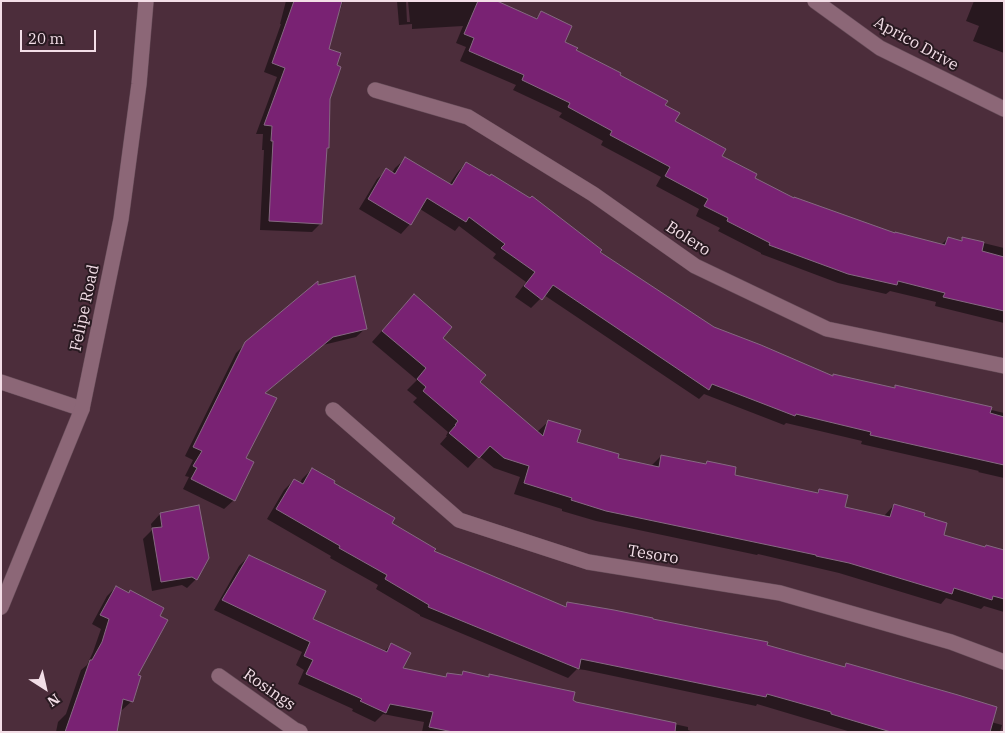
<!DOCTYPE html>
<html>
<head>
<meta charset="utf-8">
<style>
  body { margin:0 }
  #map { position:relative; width:1005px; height:733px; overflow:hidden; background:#4c2d3b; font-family:"IBM Plex Serif",serif }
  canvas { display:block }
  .frame { position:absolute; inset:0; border:2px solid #f3dee7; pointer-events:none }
  .north { position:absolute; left:20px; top:663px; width:50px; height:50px; -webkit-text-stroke:4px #291a21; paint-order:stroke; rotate:145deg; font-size:14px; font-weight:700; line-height:20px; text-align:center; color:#f3dee7 }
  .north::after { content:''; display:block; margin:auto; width:18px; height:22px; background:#f3dee7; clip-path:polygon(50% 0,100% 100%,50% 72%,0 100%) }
  .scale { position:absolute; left:20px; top:30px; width:76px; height:22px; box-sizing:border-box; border:2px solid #f3dee7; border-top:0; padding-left:6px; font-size:15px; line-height:18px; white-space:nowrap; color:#f3dee7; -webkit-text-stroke:4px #291a21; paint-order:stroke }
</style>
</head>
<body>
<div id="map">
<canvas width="1005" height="733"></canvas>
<div class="frame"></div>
<div class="north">N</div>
<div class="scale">20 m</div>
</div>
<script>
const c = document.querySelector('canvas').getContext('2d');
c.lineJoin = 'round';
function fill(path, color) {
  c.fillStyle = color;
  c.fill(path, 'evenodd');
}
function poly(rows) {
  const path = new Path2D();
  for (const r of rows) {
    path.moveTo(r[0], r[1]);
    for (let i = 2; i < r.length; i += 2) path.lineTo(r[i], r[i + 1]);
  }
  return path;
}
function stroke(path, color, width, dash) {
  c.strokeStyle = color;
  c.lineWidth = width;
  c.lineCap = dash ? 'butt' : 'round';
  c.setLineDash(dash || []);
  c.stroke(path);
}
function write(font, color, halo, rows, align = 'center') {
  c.font = font + ' "IBM Plex Serif",serif';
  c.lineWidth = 4;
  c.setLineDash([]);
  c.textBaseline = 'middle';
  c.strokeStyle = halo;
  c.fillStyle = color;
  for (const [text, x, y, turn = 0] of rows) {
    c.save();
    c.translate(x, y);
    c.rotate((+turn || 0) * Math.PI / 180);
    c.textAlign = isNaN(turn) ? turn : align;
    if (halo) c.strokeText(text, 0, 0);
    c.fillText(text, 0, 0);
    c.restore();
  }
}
const shadow = poly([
  [286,1,343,1,340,11,337,14,327,49,329,99,328,148,326,150,321,223,312,232,260,230,264,150,262,150,263,134,256,134,277,77,264,72,281,24,280,24],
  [397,1,406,1,407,22,410,22,408,1,482,1,535,19,541,13,563,42,575,51,618,75,664,106,674,122,720,156,753,178,793,200,894,235,941,245,948,238,960,241,963,238,1004,248,1004,323,935,306,936,302,890,291,886,294,838,283,761,254,761,253,718,231,720,228,696,216,699,209,656,186,661,177,601,145,603,141,559,117,562,113,513,90,516,85,460,61,466,47,456,43,463,26,412,29,412,24,399,25],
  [974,1,1004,1,1004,53,973,41,979,26,966,21],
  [405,159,449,185,457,173,466,163,598,253,713,328,832,377,834,375,893,389,896,387,1004,413,1004,478,978,472,979,471,861,444,862,441,786,423,784,425,704,394,699,399,544,295,531,308,515,297,526,282,493,258,496,254,459,226,455,231,420,209,410,224,401,234,359,209,377,179,387,170,392,173,395,168],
  [404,306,441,338,478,382,537,432,549,421,576,443,617,459,651,466,661,456,704,465,707,462,733,476,815,494,819,490,844,507,884,516,894,505,922,517,942,536,984,548,986,546,1001,550,1004,548,1004,612,984,606,981,609,946,598,941,604,839,573,758,554,757,555,596,521,562,511,562,509,514,494,520,477,494,468,479,456,468,468,440,444,447,436,446,436,448,432,413,402,417,398,407,390,417,380,372,342],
  [366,328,356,337,323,345,264,394,234,500,224,509,183,489,189,477,185,476,193,460,185,456,236,353,246,343],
  [312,469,433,552,564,607,568,603,766,646,843,668,847,664,991,722,1002,725,1000,732,851,732,757,704,756,706,585,670,577,669,568,678,420,616,420,615,376,589,378,585,330,558,331,556,267,519,284,490,294,480,300,483,302,479],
  [160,514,196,579,187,588,182,585,152,591,143,539,152,530,151,524],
  [249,556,311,620,384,652,392,644,401,668,444,678,448,674,460,676,463,672,487,678,490,675,576,703,688,727,688,730,694,732,422,732,424,722,383,714,375,722,352,711,353,709,298,684,304,670,296,665,302,652,214,610,239,566],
  [116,587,128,594,131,591,136,675,132,701,122,710,120,709,115,732,56,732,58,722,66,714,81,670,87,665,93,652,101,629,92,624,107,596]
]);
const building = poly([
  [294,1,342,1,329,49,341,53,337,65,341,67,330,99,329,148,327,148,322,224,269,221,273,141,271,141,272,126,264,125,285,68,272,63,294,1],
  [478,1,497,1,537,19,541,11,572,26,565,42,578,48,576,50,621,73,620,75,668,101,665,105,680,113,675,121,726,149,722,156,757,174,755,178,794,198,794,197,895,233,895,232,945,245,948,237,962,241,962,237,984,242,982,251,1004,257,1004,311,943,297,945,293,898,281,897,285,848,274,769,245,770,243,727,221,728,218,704,206,708,199,665,176,670,167,610,135,612,131,568,107,570,103,522,80,524,75,469,51,474,38,464,34,478,1],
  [405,157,452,185,466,162,490,176,491,174,530,198,532,196,602,250,600,252,714,327,761,345,833,376,833,374,895,388,895,385,992,407,990,413,1004,417,1004,465,870,435,871,432,796,414,795,416,712,384,709,390,553,285,542,300,524,286,535,272,501,248,505,244,469,217,466,222,427,198,411,225,368,199,386,168,395,174,405,157],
  [355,276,367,329,333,337,265,393,277,398,246,458,254,462,235,501,191,479,197,468,193,466,202,451,193,447,245,342,318,281,318,285,355,276],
  [414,294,452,327,443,338,486,375,480,382,543,436,548,420,581,430,577,442,619,454,618,458,659,467,661,455,706,464,707,461,736,467,735,475,818,493,819,489,848,495,845,507,890,517,894,504,925,513,924,516,947,523,944,535,985,547,986,545,1004,550,1004,599,993,596,992,600,954,588,952,594,849,563,816,556,816,555,606,511,571,500,572,498,524,483,529,466,504,458,490,446,479,458,449,433,456,425,455,425,458,421,423,391,426,387,417,379,426,368,382,331,414,294],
  [312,468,335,481,334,483,395,518,392,523,436,549,434,551,566,607,567,602,614,610,653,618,653,619,768,642,767,645,845,667,846,663,958,695,997,707,990,732,891,732,831,714,831,712,767,694,766,697,581,659,579,669,428,607,429,605,385,579,387,575,339,548,340,546,276,509,294,479,303,484,312,468],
  [199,505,209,558,197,580,192,577,161,582,152,528,162,527,160,513,199,505],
  [249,555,326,591,313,619,387,652,391,643,411,653,403,668,446,677,447,673,462,675,463,671,489,677,489,674,575,692,573,700,576,702,676,723,675,732,453,732,429,727,433,712,390,704,386,713,360,701,362,699,306,674,313,660,304,656,310,642,222,600,249,555],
  [116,586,129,593,130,590,164,608,160,616,168,620,138,675,141,676,133,702,123,699,117,732,65,732,90,660,92,660,102,642,109,619,100,615,116,586]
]);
const street = poly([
  [375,90,468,117,593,194,695,266,827,329,1004,366],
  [1,382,82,409],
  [333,410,459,520,588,562,780,593,951,642,1004,662],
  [219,676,295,730,300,732]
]);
const secondary = poly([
  [815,1,880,48,1004,109],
  [1,607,82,409,121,219,139,84,146,1]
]);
const streetNames = [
  ["Aprico Drive",916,44,29],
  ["Bolero",688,239,33],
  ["Felipe Road",85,308,-78],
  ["Tesoro",653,555,9],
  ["Rosings",269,690,35]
];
fill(shadow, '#0007');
fill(building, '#792273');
stroke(building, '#866982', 1);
stroke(street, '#674d59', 16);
stroke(secondary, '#674d59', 16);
stroke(street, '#8c6777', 15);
stroke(secondary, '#8c6777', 15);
write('16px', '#f3dee7', '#291a21', streetNames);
</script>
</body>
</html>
